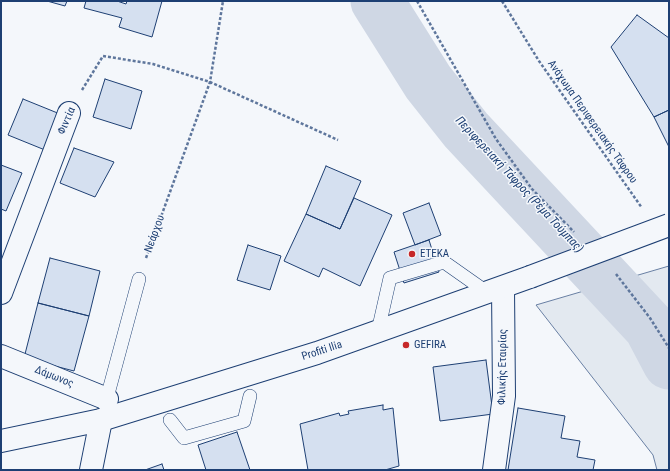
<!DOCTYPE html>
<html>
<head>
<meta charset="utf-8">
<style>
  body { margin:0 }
  #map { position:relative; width:670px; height:471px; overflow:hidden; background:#f4f7fb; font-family:"Roboto Condensed",sans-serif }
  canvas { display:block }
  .frame { position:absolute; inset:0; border:2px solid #1d3f73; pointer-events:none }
</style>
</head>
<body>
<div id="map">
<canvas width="670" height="471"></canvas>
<div class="frame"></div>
</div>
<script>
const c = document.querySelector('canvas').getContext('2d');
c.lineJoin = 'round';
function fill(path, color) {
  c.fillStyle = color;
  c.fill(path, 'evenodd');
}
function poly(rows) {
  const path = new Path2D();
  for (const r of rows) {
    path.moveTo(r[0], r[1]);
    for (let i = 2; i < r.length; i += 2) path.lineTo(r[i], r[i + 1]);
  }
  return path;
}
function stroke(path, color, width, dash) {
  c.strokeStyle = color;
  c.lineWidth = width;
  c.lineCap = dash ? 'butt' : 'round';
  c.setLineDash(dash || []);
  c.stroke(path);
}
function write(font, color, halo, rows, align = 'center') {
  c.font = font + ' "Roboto Condensed",sans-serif';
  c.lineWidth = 3;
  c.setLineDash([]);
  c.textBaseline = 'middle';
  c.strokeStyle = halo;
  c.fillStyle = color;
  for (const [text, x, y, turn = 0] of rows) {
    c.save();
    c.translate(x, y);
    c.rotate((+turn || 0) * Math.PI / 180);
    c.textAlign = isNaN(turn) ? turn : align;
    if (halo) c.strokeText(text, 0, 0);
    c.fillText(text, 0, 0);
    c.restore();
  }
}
const green = poly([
  [669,266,669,470,657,470,653,455,536,305,669,266]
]);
const river = poly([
  [377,1,428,82,466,130,650,327,669,363]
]);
const building = poly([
  [47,1,67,1,65,6,47,1],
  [86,1,117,1,126,4,127,1,162,1,152,37,119,27,122,18,84,8,86,1],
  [637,15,669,38,669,110,654,117,611,47,637,15],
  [105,79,142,91,131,129,93,117,105,79],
  [23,99,60,114,45,150,8,135,23,99],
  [669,110,669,147,654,117,669,110],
  [74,148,114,162,95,197,60,183,74,148],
  [1,165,22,173,6,211,1,209,1,165],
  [326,166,361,181,340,229,306,214,326,166],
  [354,198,392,215,360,286,323,268,319,277,284,261,306,214,340,229,354,198],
  [429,203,441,235,415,245,403,213,429,203],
  [429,240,439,272,404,283,394,252,429,240],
  [248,245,281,256,270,290,237,280,248,245],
  [50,258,100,271,89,316,38,303,50,258],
  [38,303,89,316,74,371,24,358,38,303],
  [486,360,493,414,440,421,433,367,486,360],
  [383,405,383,410,393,408,399,466,385,470,308,470,300,424,339,413,340,416,349,414,348,411,383,405],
  [518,408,565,416,561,438,580,441,577,457,595,460,593,470,508,470,518,408],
  [237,432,250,470,206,470,198,445,237,432],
  [162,464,164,470,145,470,162,464]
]);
const path = poly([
  [417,1,496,139,532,189,574,232],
  [502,1,539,61,642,208],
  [82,90,103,56,153,64,210,82,338,140],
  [146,258,210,82,223,1],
  [616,274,650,318,669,348]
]);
const service = poly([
  [378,331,390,278,444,262,488,293],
  [105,405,139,279],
  [170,420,184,438,244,421,250,396]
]);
const minor = poly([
  [1,293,69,113],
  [1,356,107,399],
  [91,470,101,420],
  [494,470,504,396,503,288]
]);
const secondary = poly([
  [1,441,101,420,317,353,530,277]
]);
const secondaryBridge = poly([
  [530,277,669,225]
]);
const markers = [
  [412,254,4,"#c62828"],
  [406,345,4,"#c62828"]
];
const streetNames = [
  ["Φιντία",67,121,-66],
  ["Ανάχωμα Περιφερειακής Τάφρου",592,122,55],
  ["Νεάρχου",155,234,-70],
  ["Profiti Ilia",322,351,-18],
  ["Φιλικής Εταιρίας",503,367,-89],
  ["Δάμωνος",54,377,22]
];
const poiNames = [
  ["ΕΤΕΚΑ",420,254],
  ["GEFIRA",414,345]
];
const waterNames = [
  ["Περιφερειακή Τάφρος (Ρέμα Τούμπας)",519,185,47]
];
fill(green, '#e3e9f0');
stroke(green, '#687fa3', 1);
stroke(river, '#cfd7e4', 53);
fill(building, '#d5e0f0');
stroke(building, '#1d3f73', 1);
stroke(service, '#1d3f73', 14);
stroke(minor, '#1d3f73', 24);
stroke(secondary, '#1d3f73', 24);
stroke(path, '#5e769c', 2.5, [3, 2]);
stroke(service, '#f4f7fb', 13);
stroke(minor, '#f4f7fb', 22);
stroke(secondary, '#f4f7fb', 22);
stroke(secondaryBridge, '#1d3f73', 24, []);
stroke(secondaryBridge, '#f4f7fb', 22);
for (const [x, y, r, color] of markers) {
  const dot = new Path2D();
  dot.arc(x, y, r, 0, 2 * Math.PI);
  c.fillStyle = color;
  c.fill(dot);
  stroke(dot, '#f4f7fb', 1.5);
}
write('11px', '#1d3f73', '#f4f7fb', streetNames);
write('11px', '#1d3f73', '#f4f7fb', poiNames, 'left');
write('italic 12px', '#1d3f73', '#f4f7fb', waterNames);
</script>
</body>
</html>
